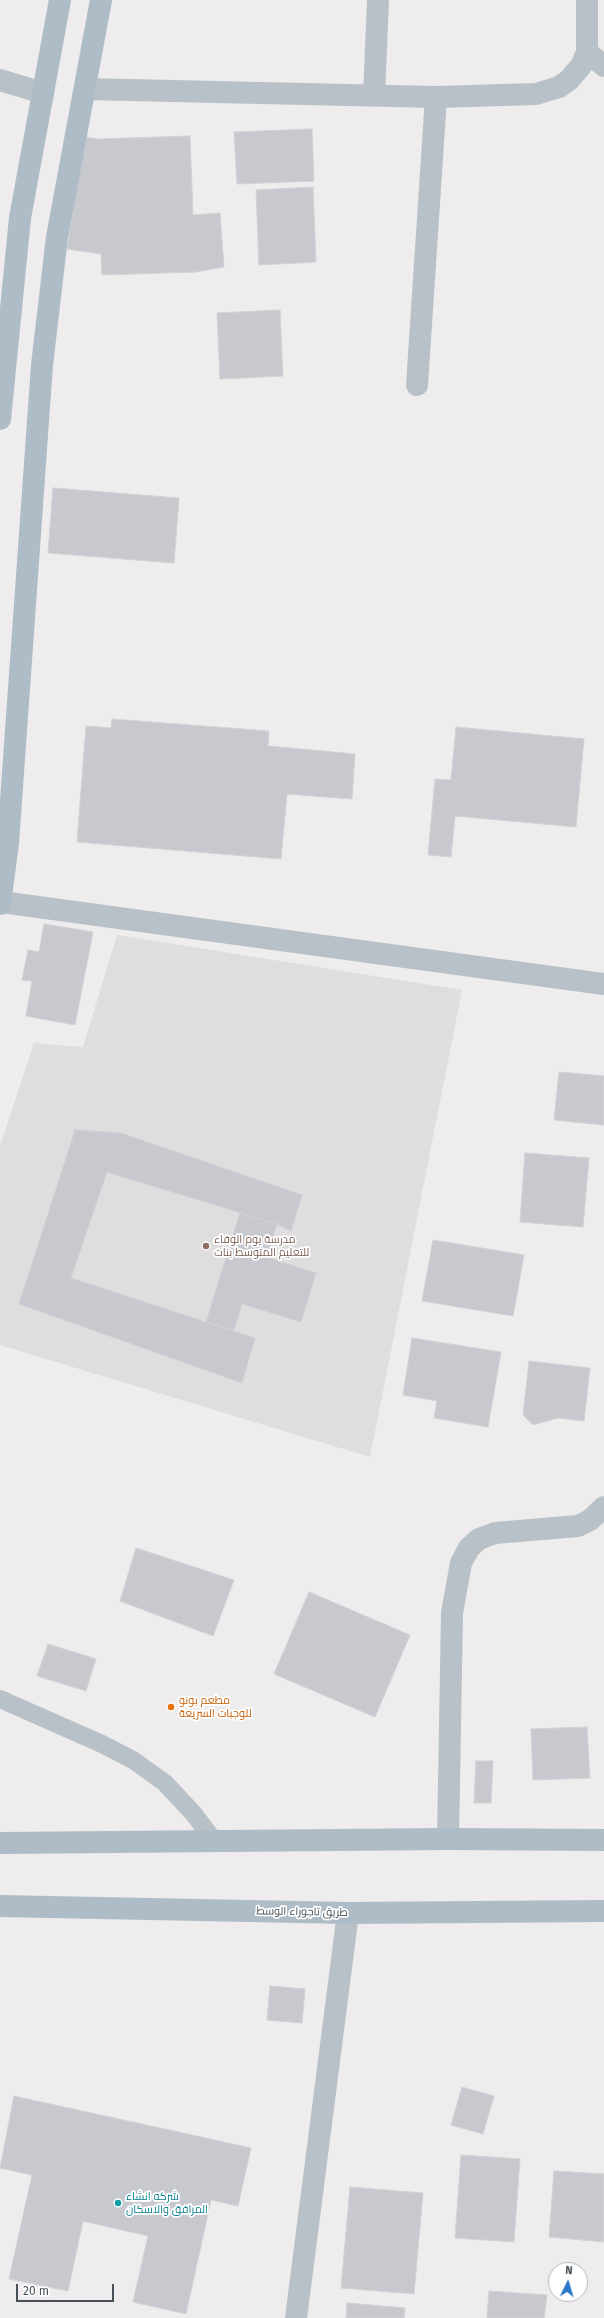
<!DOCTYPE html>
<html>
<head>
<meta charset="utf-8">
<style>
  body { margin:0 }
  #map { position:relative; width:604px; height:2318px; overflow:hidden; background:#eeecec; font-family:"Fira Sans",sans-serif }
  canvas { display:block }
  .north { position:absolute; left:548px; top:2262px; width:40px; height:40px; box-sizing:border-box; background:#fff; border:1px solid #b5b9bc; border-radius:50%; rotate:5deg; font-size:11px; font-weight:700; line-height:16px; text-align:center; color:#465057 }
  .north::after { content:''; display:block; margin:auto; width:14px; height:18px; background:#2b77c9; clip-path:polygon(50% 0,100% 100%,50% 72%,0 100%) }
  .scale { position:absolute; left:16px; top:2284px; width:98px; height:18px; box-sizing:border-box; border:2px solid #465057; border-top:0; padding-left:5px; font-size:12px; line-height:14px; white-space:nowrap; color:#465057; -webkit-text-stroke:3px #fff; paint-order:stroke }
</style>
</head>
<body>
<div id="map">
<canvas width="604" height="2318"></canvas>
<div class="north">N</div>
<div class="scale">20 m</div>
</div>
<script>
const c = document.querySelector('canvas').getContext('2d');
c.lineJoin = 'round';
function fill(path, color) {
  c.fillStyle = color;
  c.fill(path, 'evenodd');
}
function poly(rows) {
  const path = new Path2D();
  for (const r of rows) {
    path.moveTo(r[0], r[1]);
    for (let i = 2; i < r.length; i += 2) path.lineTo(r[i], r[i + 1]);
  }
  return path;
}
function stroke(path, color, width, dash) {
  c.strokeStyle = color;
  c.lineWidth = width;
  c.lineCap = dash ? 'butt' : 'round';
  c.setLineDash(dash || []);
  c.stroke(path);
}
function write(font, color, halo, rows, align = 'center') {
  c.font = font + ' "Fira Sans",Cairo,sans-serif';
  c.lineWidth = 3.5;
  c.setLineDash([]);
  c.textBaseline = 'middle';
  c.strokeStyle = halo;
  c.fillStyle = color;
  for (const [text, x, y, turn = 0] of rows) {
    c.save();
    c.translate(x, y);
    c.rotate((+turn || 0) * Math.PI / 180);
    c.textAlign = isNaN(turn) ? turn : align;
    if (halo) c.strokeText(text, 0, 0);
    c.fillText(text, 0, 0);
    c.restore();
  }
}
const education = poly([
  [117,935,462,990,370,1457,0,1345,0,1146,34,1043,83,1047]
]);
const building = poly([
  [312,129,314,181,237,184,234,132,312,129],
  [190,136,193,215,220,213,224,267,196,272,102,275,101,254,67,249,84,137,97,139,190,136],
  [313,187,316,262,259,265,256,190,313,187],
  [280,310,283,376,220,379,217,313,280,310],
  [53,488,179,498,174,563,48,553,53,488],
  [112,719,269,731,268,746,355,754,352,799,287,794,281,859,77,842,86,726,111,728,112,719],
  [456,727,584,739,576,827,455,816,451,857,428,855,435,779,451,780,456,727],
  [44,924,93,932,75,1025,26,1016,32,981,22,980,28,950,39,952,44,924],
  [559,1072,604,1076,604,1125,554,1120,559,1072],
  [75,1130,121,1133,302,1195,291,1231,277,1224,107,1172,71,1278,255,1338,242,1383,19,1304,75,1130],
  [525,1153,589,1158,583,1227,520,1222,525,1153],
  [240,1213,277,1224,266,1257,316,1273,301,1322,242,1304,234,1330,206,1322,240,1213],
  [433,1240,524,1255,513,1316,422,1301,433,1240],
  [412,1338,501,1352,488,1427,434,1418,437,1401,403,1395,412,1338],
  [529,1361,590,1368,584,1421,558,1418,533,1425,523,1415,529,1361],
  [136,1548,234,1580,213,1636,120,1601,136,1548],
  [309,1592,410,1635,375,1717,274,1674,309,1592],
  [48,1644,96,1659,86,1691,37,1676,48,1644],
  [587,1727,590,1778,533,1780,531,1729,587,1727],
  [476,1761,493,1761,491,1803,474,1803,476,1761],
  [270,1986,305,1989,302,2023,267,2020,270,1986],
  [462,2087,494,2096,483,2134,451,2125,462,2087],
  [14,2096,251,2148,238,2206,211,2200,186,2314,133,2302,148,2236,83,2221,68,2291,9,2279,32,2175,0,2168,14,2096],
  [461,2155,520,2159,514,2242,455,2238,461,2155],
  [554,2171,604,2174,604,2242,549,2237,554,2171],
  [350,2187,423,2193,414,2294,341,2288,350,2187],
  [489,2291,547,2295,544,2318,487,2318,489,2291],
  [347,2303,405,2308,404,2318,346,2318,347,2303]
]);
const service = poly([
  [0,1699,102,1744,133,1760,165,1783,193,1813,216,1843]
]);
const minor = poly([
  [587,52,604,66],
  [0,80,43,93],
  [85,89,436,97,536,94,559,87,569,80,581,66,587,52,587,0],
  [374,96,378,0],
  [417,385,436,97],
  [1,902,604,984],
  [448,1839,452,1613,461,1563,469,1548,479,1539,495,1533,578,1526,590,1520,604,1507],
  [296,2318,348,1913]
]);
const primary = poly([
  [0,419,20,218,60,0],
  [0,904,8,843,42,365,57,237,101,0],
  [0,1843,448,1839,604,1840],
  [0,1906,348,1913,604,1911]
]);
const markers = [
  [206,1246,4,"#8d6e63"],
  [171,1707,4,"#e8710a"],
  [118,2203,4,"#0f9aa8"]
];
const educationNames = [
  ["مدرسة يوم الوفاء",214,1240],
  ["للتعليم المتوسط بنات",214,1253]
];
const foodNames = [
  ["مطعم بونو",179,1701],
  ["للوجبات السريعة",179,1714]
];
const streetNames = [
  ["طريق تاجوراء الوسط",302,1912,1]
];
const cultureNames = [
  ["شركه انشاء",126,2197],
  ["المرافق والاسكان",126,2210]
];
fill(education, '#dfdddd');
fill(building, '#c7c9ce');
stroke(building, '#d0d2d7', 1);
stroke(service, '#b8c1c7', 18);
stroke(minor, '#b8c1c7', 22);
stroke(primary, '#aebcc8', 22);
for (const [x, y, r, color] of markers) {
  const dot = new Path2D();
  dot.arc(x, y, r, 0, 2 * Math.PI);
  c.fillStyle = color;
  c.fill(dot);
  stroke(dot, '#fff', 1.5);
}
write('11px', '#785e54', '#fff', educationNames, 'left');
write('11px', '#c56008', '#fff', foodNames, 'left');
write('11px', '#465057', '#fff', streetNames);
write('11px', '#0d838f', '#fff', cultureNames, 'left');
</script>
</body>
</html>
